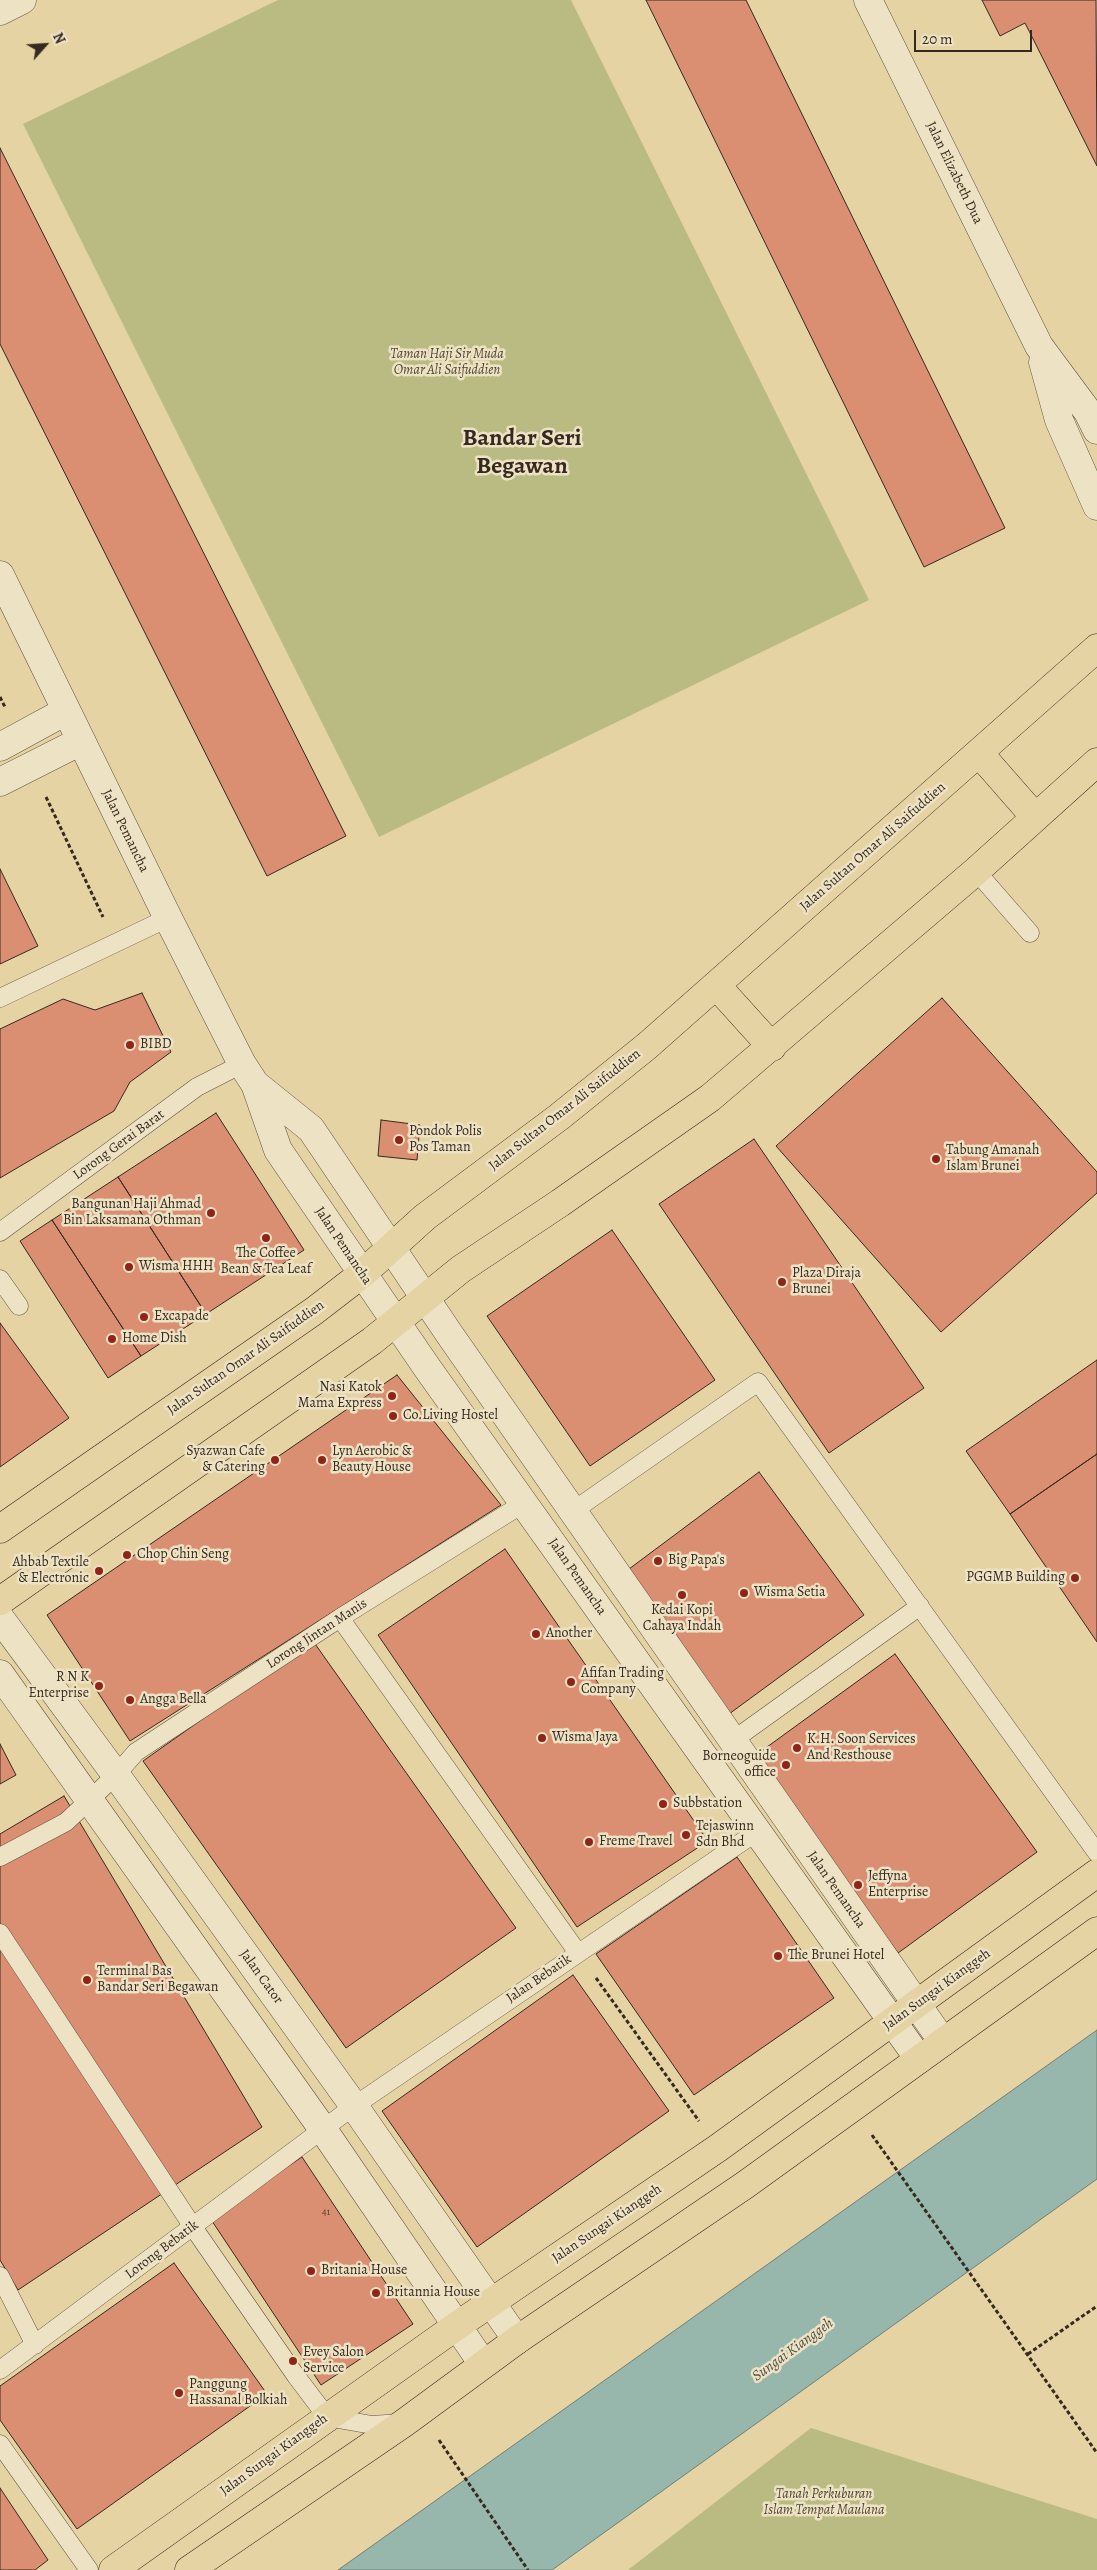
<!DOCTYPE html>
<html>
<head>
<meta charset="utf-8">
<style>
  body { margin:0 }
  #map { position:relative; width:1097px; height:2570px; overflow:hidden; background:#e5d3a4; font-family:Alegreya,serif }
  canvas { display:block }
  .north { position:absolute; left:20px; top:20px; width:50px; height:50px; -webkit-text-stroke:4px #eee2c4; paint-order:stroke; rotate:64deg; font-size:14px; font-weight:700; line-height:20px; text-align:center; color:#362a20 }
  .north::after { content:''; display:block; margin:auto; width:18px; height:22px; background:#362a20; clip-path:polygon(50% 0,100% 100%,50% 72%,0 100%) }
  .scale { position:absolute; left:914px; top:30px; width:118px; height:22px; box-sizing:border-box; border:2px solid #362a20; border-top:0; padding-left:6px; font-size:15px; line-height:18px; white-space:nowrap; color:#362a20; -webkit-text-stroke:4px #eee2c4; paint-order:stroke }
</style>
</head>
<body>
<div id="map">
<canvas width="1097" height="2570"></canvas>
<div class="north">N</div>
<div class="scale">20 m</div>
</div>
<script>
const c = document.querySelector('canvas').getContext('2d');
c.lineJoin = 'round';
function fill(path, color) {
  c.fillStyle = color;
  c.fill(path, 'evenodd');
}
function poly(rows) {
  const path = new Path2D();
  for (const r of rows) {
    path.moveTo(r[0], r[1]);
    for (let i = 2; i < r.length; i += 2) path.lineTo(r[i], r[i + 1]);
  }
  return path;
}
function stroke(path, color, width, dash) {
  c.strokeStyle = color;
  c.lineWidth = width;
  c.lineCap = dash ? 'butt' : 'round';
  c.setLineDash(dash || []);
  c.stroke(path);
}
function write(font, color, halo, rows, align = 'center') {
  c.font = font + ' Alegreya,serif';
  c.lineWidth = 5;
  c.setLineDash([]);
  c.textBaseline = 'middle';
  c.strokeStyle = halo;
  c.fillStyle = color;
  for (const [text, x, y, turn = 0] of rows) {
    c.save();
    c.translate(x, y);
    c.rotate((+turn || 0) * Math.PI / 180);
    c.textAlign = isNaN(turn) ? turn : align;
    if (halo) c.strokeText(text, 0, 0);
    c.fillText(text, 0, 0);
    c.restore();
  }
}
const green = poly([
  [278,0,571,0,869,600,379,837,23,124],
  [811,2428,1097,2519,1097,2570,628,2570]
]);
const water = poly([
  [1097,2030,1097,2179,552,2570,338,2570,1097,2030]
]);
const building = poly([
  [646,0,746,0,1005,528,924,567,646,0],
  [982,0,1096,0,1097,166,1025,23,1000,36,982,0],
  [0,148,346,836,267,876,0,344,0,148],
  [0,869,38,946,0,964,0,869],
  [142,993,171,1052,130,1082,114,1111,0,1178,0,1029,63,999,95,1010,142,993],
  [942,998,1097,1172,1097,1193,941,1332,776,1146,942,998],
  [216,1113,304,1250,206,1314,118,1177,216,1113],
  [381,1120,420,1125,417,1160,378,1156,381,1120],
  [754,1139,924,1388,829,1453,659,1204,754,1139],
  [118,1177,206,1314,141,1356,52,1220,118,1177],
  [52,1220,141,1356,108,1378,20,1241,52,1220],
  [612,1230,715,1380,590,1466,487,1316,612,1230],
  [0,1323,69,1418,0,1467,0,1323],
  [1097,1360,1097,1454,1010,1514,966,1451,1097,1360],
  [397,1375,501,1505,130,1741,47,1615,397,1375],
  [1097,1454,1097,1642,1010,1514,1097,1454],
  [759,1472,864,1615,729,1714,625,1572,759,1472],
  [505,1549,708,1841,577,1927,378,1635,505,1549],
  [313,1641,516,1928,346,2048,143,1761,313,1641],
  [895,1654,1037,1852,898,1953,756,1755,895,1654],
  [0,1744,16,1775,0,1784,0,1744],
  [64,1796,262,2127,18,2290,0,2260,0,1834,64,1796],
  [737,1857,834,1998,694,2095,596,1954,737,1857],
  [573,1975,669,2111,477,2247,382,2111,573,1975],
  [302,2157,413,2324,321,2385,210,2218,302,2157],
  [174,2263,267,2394,77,2529,0,2420,0,2386,174,2263],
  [0,2488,48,2560,35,2570,0,2570,0,2488]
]);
const path = poly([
  [0,697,5,707],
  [46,797,103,917],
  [596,1978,699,2121],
  [872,2135,1097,2453],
  [1028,2354,1097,2306],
  [439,2440,528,2570]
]);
const lane = poly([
  [976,871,1030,933],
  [0,998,168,918],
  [0,1232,197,1087,242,1064],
  [0,1279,19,1306],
  [573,1511,758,1382,1097,1853],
  [340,1618,578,1953],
  [732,1741,920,1606],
  [0,1857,66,1822,116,1775,136,1752,340,1618,524,1503],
  [0,1933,193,2227,296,2376,327,2417,372,2425,401,2423],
  [0,2276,35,2345],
  [0,2370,354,2106,758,1831],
  [0,2444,89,2570]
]);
const street = poly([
  [868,0,1039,346,1088,412,1097,430],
  [0,11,22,0],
  [1043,362,1059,420,1097,506],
  [0,575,168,918,242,1064,255,1084,278,1150,428,1369,919,2059],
  [0,747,66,711],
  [0,782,81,741],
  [255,1084,311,1129,450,1335,943,2042],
  [0,1618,116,1775,354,2106,517,2340],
  [0,1674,322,2128,483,2364]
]);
const primary = poly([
  [979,753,1035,817],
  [716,985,772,1047],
  [0,1529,314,1311,362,1274,425,1217,559,1117,647,1046,1097,648],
  [0,1601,372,1341,461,1269,560,1203,710,1098,976,871,1097,762],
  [113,2570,458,2325,718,2148,1097,1873],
  [189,2570,404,2423,517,2340,745,2185,1097,1931]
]);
const markers = [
  [130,1045,5,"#8f2418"],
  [399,1140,5,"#8f2418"],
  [936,1159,5,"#8f2418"],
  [211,1213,5,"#8f2418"],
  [266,1238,5,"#8f2418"],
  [129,1267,5,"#8f2418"],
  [782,1282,5,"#8f2418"],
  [144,1317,5,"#8f2418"],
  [112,1339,5,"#8f2418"],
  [392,1396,5,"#8f2418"],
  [393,1416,5,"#8f2418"],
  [275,1460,5,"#8f2418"],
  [322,1460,5,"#8f2418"],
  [127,1555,5,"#8f2418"],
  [658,1561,5,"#8f2418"],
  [99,1571,5,"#8f2418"],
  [1075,1578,5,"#8f2418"],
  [744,1593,5,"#8f2418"],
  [682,1595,5,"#8f2418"],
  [536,1634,5,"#8f2418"],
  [571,1682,5,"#8f2418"],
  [99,1686,5,"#8f2418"],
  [130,1700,5,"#8f2418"],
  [542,1738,5,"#8f2418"],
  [797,1748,5,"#8f2418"],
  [786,1765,5,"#8f2418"],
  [663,1804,5,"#8f2418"],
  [686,1835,5,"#8f2418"],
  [589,1842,5,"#8f2418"],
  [858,1885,5,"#8f2418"],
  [778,1956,5,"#8f2418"],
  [87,1980,5,"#8f2418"],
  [311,2271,5,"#8f2418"],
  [376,2293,5,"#8f2418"],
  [293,2361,5,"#8f2418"],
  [179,2393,5,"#8f2418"]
];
const numberNames = [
  ["41",326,2212]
];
const streetNames = [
  ["Jalan Elizabeth Dua",954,173,64],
  ["Jalan Pemancha",125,831,64],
  ["Jalan Sultan Omar Ali Saifuddien",873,847,-41],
  ["Jalan Sultan Omar Ali Saifuddien",565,1110,-38],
  ["Lorong Gerai Barat",119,1145,-36],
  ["Jalan Pemancha",343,1246,56],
  ["Jalan Sultan Omar Ali Saifuddien",246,1358,-35],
  ["Jalan Pemancha",577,1577,55],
  ["Lorong Jintan Manis",317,1634,-33],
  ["Jalan Pemancha",836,1890,55],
  ["Jalan Cator",261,1977,54],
  ["Jalan Bebatik",539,1979,-34],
  ["Jalan Sungai Kianggeh",937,1990,-36],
  ["Jalan Sungai Kianggeh",607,2224,-34],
  ["Lorong Bebatik",162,2250,-37],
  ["Jalan Sungai Kianggeh",274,2455,-36]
];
const parkNames = [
  ["Taman Haji Sir Muda",447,355],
  ["Omar Ali Saifuddien",447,371],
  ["Tanah Perkuburan",824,2495],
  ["Islam Tempat Maulana",824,2511]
];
const poiNames = [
  ["BIBD",140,1045],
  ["Pondok Polis",409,1132],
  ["Pos Taman",409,1148],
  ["Tabung Amanah",946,1151],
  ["Islam Brunei",946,1167],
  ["Bangunan Haji Ahmad",201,1205,"right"],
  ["Bin Laksamana Othman",201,1221,"right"],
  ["The Coffee",266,1254,"center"],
  ["Bean & Tea Leaf",266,1270,"center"],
  ["Wisma HHH",139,1267],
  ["Plaza Diraja",792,1274],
  ["Brunei",792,1290],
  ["Excapade",154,1317],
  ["Home Dish",122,1339],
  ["Nasi Katok",382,1388,"right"],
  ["Mama Express",382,1404,"right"],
  ["Co.Living Hostel",403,1416],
  ["Syazwan Cafe",265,1452,"right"],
  ["& Catering",265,1468,"right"],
  ["Lyn Aerobic &",332,1452],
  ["Beauty House",332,1468],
  ["Chop Chin Seng",137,1555],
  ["Big Papa's",668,1561],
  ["Ahbab Textile",89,1563,"right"],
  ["& Electronic",89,1579,"right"],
  ["PGGMB Building",1065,1578,"right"],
  ["Wisma Setia",754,1593],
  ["Kedai Kopi",682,1611,"center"],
  ["Cahaya Indah",682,1627,"center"],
  ["Another",546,1634],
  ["Afifan Trading",581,1674],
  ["Company",581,1690],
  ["R N K",89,1678,"right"],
  ["Enterprise",89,1694,"right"],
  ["Angga Bella",140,1700],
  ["Wisma Jaya",552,1738],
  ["K.H. Soon Services",807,1740],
  ["And Resthouse",807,1756],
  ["Borneoguide",776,1757,"right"],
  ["office",776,1773,"right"],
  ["Subbstation",673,1804],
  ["Tejaswinn",696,1827],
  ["Sdn Bhd",696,1843],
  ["Freme Travel",599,1842],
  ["Jeffyna",868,1877],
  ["Enterprise",868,1893],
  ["The Brunei Hotel",788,1956],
  ["Terminal Bas",97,1972],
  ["Bandar Seri Begawan",97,1988],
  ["Britania House",321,2271],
  ["Britannia House",386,2293],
  ["Evey Salon",303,2353],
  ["Service",303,2369],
  ["Panggung",189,2385],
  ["Hassanal Bolkiah",189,2401]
];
const waterNames = [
  ["Sungai Kianggeh",793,2350,-36]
];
const townNames = [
  ["Bandar Seri",522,439],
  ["Begawan",522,467]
];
fill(green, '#b9bb82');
fill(water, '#97b7ad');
stroke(water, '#707f75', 1);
fill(building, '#da8e72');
stroke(building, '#362a20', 1);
stroke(lane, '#625441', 19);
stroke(street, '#625441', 29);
stroke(primary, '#362a20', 29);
stroke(path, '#362a20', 3, [4, 2.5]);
stroke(lane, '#eee2c4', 18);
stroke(street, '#eee2c4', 28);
stroke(primary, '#e5d3a4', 28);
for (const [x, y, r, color] of markers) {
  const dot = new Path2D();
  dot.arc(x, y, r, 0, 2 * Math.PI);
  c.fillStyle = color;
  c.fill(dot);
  stroke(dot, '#eee2c4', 2);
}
write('11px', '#5f4334', null, numberNames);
write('14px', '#362a20', '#eee2c4', streetNames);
write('italic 14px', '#504734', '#eee2c4', parkNames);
write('14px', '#362a20', '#eee2c4', poiNames, 'left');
write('italic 15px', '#4e4d43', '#eee2c4', waterNames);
write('bold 24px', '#362a20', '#eee2c4', townNames);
</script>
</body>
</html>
